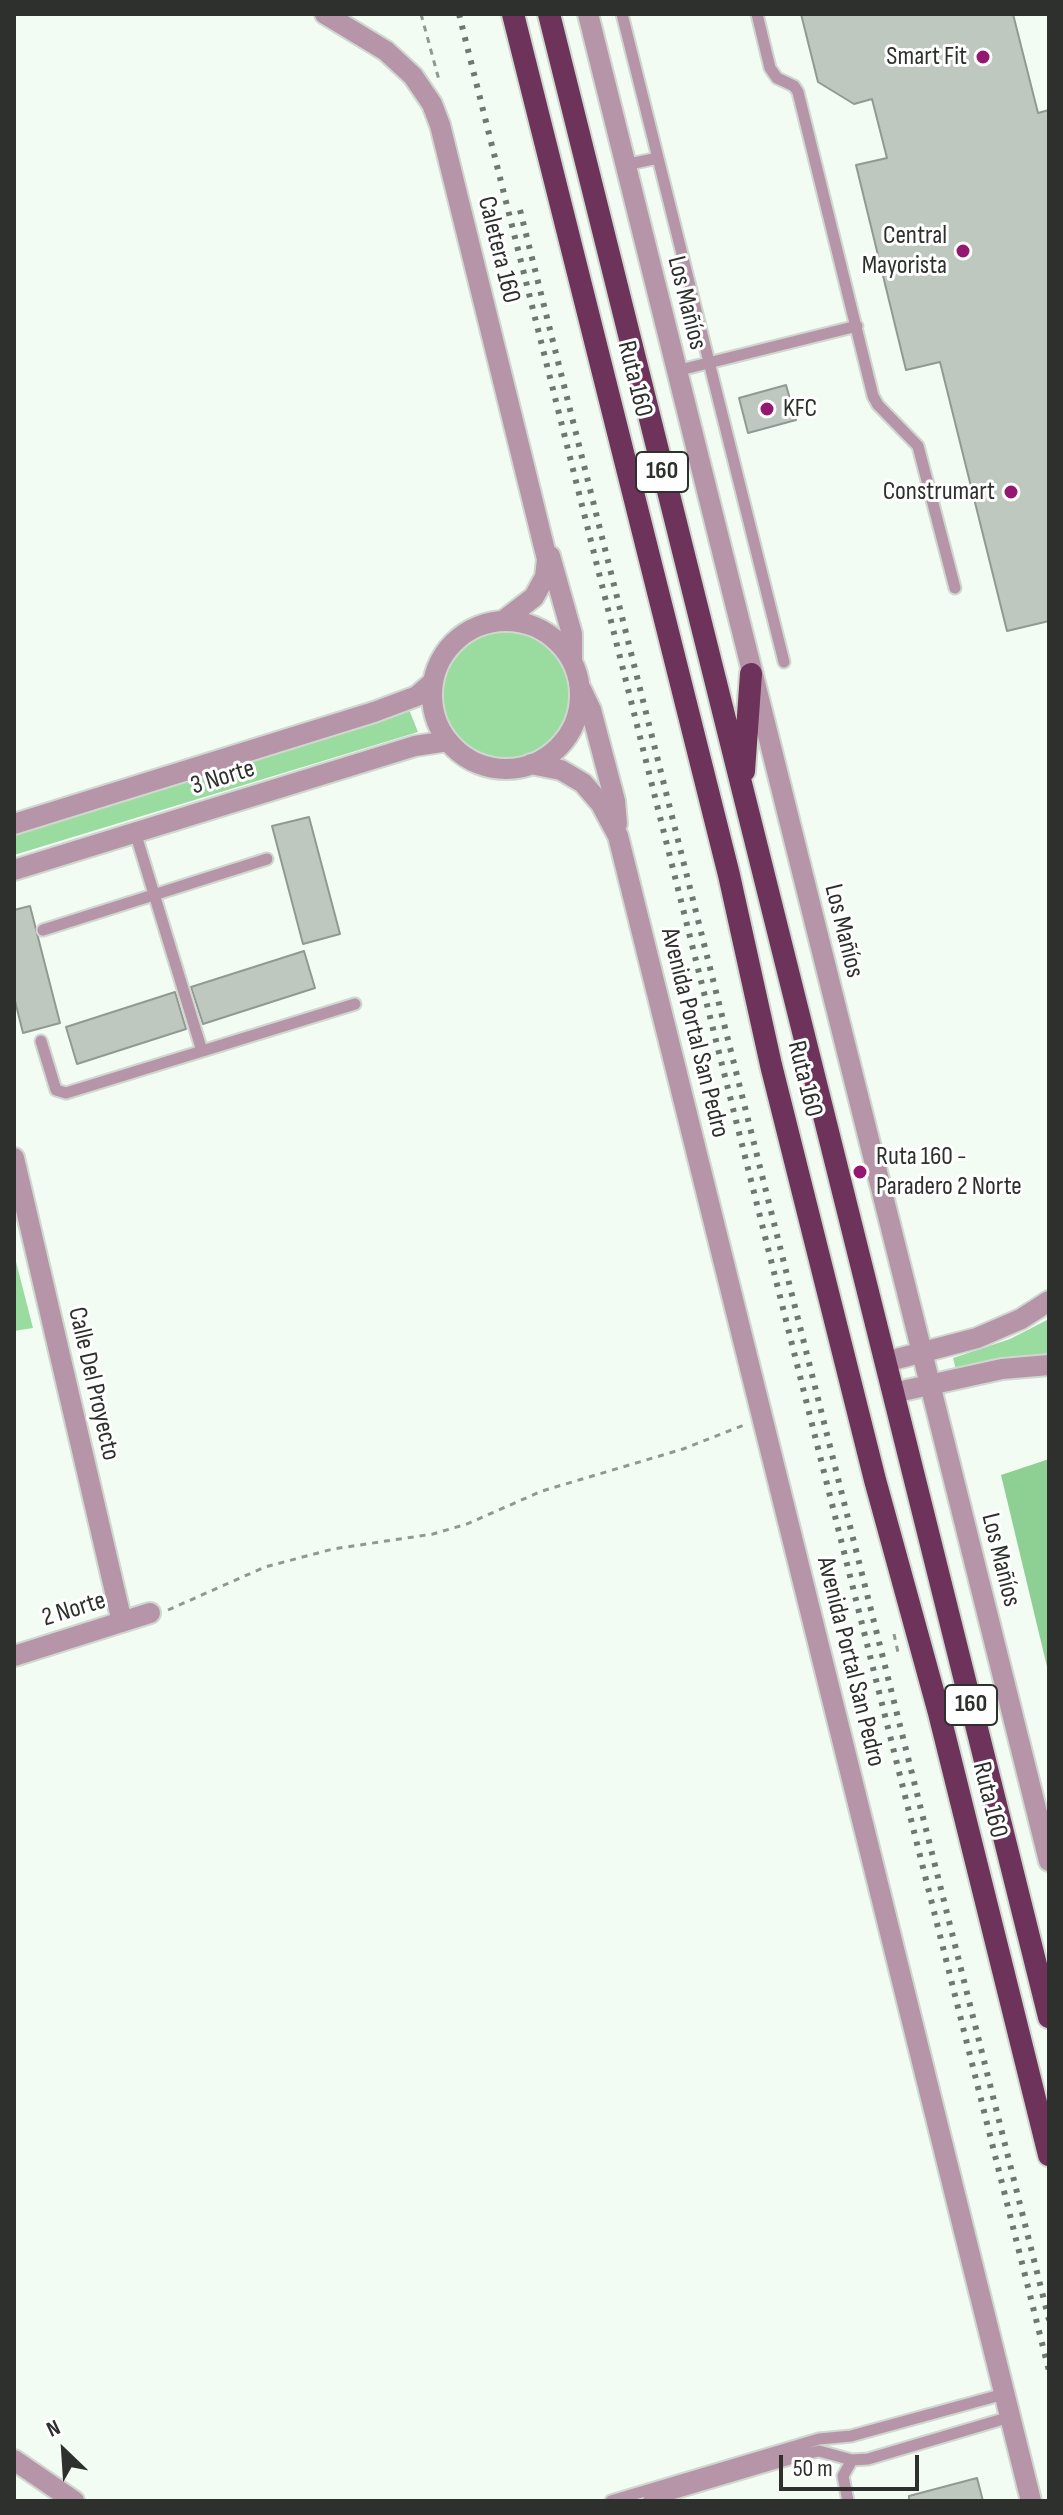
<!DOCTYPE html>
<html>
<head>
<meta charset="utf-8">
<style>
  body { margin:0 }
  #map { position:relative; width:1063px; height:2515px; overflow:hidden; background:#f2fcf3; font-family:"Sofia Sans Condensed",sans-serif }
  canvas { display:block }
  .frame { position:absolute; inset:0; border:16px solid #2d302d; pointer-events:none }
  .north { position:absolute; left:24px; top:2411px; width:80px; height:80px; -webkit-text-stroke:6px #fff; paint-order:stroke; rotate:335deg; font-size:22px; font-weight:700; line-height:32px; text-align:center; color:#2d302d }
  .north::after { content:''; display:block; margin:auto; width:28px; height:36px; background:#2d302d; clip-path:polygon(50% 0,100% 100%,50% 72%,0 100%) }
  .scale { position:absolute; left:779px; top:2455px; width:140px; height:36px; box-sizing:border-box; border:4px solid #2d302d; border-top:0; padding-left:10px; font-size:24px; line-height:28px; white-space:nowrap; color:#2d302d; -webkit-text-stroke:6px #fff; paint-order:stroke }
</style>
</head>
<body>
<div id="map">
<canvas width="1063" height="2515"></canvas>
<div class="frame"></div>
<div class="north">N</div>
<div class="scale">50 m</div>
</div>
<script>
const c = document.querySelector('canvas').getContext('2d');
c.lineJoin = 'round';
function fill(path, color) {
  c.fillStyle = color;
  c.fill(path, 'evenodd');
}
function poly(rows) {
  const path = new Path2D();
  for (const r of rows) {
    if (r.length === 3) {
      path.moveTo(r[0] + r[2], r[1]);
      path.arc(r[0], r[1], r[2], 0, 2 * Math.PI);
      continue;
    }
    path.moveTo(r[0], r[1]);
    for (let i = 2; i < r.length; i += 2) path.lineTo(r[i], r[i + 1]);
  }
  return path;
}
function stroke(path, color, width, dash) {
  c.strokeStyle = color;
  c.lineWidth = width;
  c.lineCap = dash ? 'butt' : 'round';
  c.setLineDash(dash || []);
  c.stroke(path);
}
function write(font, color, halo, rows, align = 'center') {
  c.font = font + ' "Sofia Sans Condensed",sans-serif';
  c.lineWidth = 6;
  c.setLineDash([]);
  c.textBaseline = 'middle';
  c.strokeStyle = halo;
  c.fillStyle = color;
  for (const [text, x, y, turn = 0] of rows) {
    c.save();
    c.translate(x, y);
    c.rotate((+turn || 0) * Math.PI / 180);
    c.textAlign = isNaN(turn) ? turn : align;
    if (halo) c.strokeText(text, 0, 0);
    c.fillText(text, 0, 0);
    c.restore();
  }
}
const green = poly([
  [507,695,64],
  [408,707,418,732,14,855,14,833],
  [14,1254,33,1328,14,1331],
  [1049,1319,1049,1355,1021,1356,956,1370,953,1358,1010,1339]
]);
const forest = poly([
  [1049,1459,1049,1675,1001,1475]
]);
const building = poly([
  [801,14,1013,14,1038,113,1049,110,1049,621,1007,631,940,362,906,370,856,165,887,158,872,99,854,104,818,82,801,14],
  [786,385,796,420,748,433,739,398,786,385],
  [309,817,340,934,303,944,272,826,309,817],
  [30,906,60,1023,23,1033,14,997,14,910,30,906],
  [304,951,315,988,203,1024,191,987,304,951],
  [175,992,186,1029,77,1064,66,1027,175,992],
  [977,2478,983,2501,909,2501,909,2496,977,2478]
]);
const path = poly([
  [421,14,439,80],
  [168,1610,265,1567,333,1549,433,1534,467,1524,542,1491,683,1449,744,1425],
  [894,1634,899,1657]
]);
const service = poly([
  [622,14,784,662],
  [757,14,770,68,777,78,794,86,798,92,873,396,878,405,918,446,955,588],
  [625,165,658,158],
  [676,371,857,326],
  [135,832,202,1051],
  [43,930,267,859],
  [41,1041,56,1090,66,1093,355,1004],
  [611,2501,819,2439,851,2436,1004,2394],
  [648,2501,810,2453,819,2451,852,2460,868,2459,1010,2417],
  [848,2501,843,2476,852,2460]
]);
const minor = poly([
  [588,14,1049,1861],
  [14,1158,122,1622],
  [885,1362,977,1338,1021,1319,1049,1301],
  [893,1393,1002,1369,1049,1365],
  [14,1656,150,1613],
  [14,2460,74,2501]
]);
const tertiary = poly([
  [325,14,386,51,413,76,432,104,440,125,547,559,545,577,534,597,503,621],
  [550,556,572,634,572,660],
  [506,695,74],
  [581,689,591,710,615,801,617,824],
  [531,764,561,770,583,783,601,804,618,836,1031,2501],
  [14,824,374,712,417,696,433,682],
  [14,870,415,746,448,741]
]);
const trunk = poly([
  [513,14,729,875,771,1065,875,1480,939,1713,1049,2155],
  [549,14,1049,2017],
  [744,771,751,674]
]);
const rail = poly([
  [459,14,1049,2371],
  [520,210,1049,2320]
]);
const markers = [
  [983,57,8,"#941872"],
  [963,251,8,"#941872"],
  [767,409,8,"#941872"],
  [1011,492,8,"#941872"],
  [860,1172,8,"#941872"]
];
const shields = [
  [662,472,52],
  [971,1705,52]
];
const shieldNames = [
  ["160",662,472],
  ["160",971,1705]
];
const poiNames = [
  ["Smart Fit",967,57],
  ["Central",947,236],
  ["Mayorista",947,266],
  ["KFC",783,409,"left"],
  ["Construmart",995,492],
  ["Ruta 160 -",876,1157,"left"],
  ["Paradero 2 Norte",876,1187,"left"]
];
const streetNames = [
  ["Caletera 160",498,250,76],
  ["Los Mañíos",686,303,76],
  ["Ruta 160",634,379,76],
  ["3 Norte",223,778,-17],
  ["Los Mañíos",843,931,76],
  ["Avenida Portal San Pedro",694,1033,76],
  ["Ruta 160",804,1079,76],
  ["Calle Del Proyecto",93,1384,77],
  ["Los Mañíos",1000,1560,76],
  ["2 Norte",74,1610,-17],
  ["Avenida Portal San Pedro",850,1662,76],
  ["Ruta 160",989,1800,76]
];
fill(green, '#9adba0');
fill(forest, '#8ecf94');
fill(building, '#bec8bf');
stroke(building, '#919a92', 2);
stroke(service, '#cfd7cf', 15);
stroke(minor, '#cfd7cf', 24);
stroke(tertiary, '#cfd7cf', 24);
stroke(trunk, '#cfd7cf', 26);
stroke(path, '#919892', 3, [6, 6]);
stroke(service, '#b695a8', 11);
stroke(minor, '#b695a8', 20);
stroke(tertiary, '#b695a8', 20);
stroke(trunk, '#6e335a', 22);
stroke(rail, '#707671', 6, [4, 8]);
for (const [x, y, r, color] of markers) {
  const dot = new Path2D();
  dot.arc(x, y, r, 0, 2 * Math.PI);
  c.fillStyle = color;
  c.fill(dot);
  stroke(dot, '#fff', 3);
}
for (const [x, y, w] of shields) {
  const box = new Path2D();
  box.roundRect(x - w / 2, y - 20, w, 40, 6);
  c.fillStyle = '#fff';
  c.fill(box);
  stroke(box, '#2d302d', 2);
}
write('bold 24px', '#2d302d', null, shieldNames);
write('26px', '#2d302d', '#fff', poiNames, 'right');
write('26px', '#2d302d', '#fff', streetNames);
</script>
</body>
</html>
